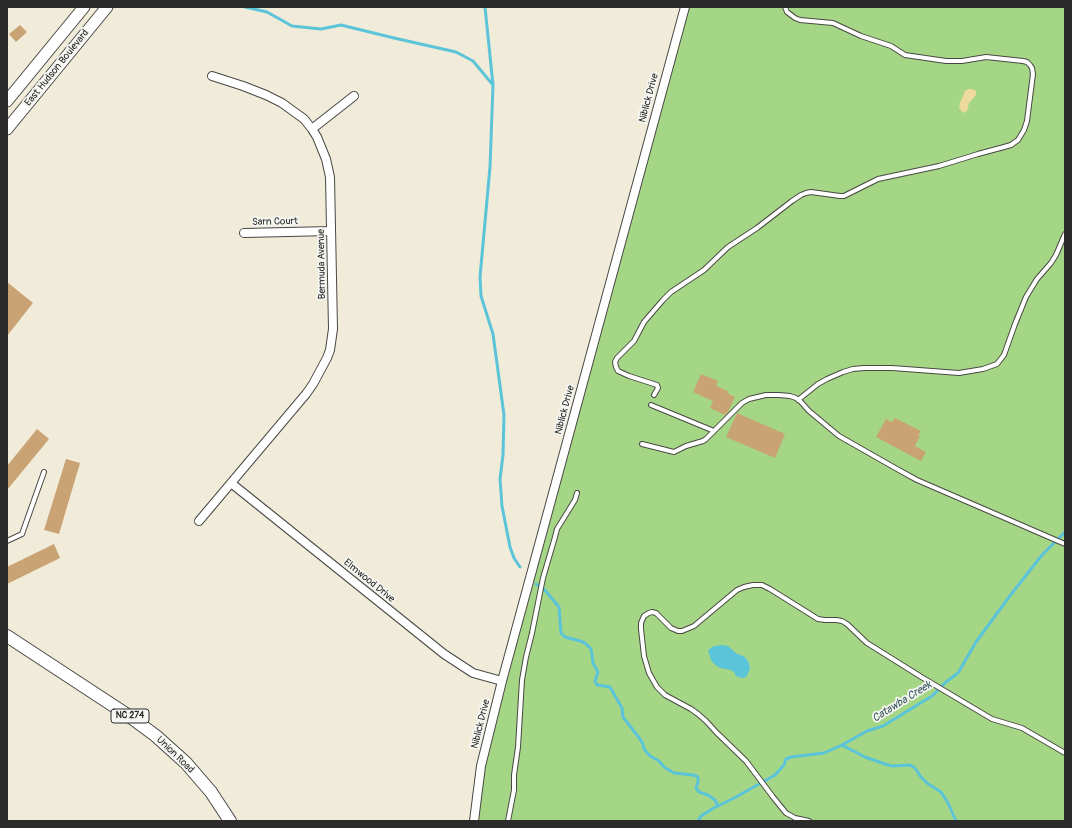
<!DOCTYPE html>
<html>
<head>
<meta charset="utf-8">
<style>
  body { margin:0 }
  #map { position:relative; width:1072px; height:828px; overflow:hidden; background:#f1ebda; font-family:Pangolin,sans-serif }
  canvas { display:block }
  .frame { position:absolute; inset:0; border:8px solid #2b2b2b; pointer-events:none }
</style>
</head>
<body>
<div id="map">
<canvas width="1072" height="828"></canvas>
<div class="frame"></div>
</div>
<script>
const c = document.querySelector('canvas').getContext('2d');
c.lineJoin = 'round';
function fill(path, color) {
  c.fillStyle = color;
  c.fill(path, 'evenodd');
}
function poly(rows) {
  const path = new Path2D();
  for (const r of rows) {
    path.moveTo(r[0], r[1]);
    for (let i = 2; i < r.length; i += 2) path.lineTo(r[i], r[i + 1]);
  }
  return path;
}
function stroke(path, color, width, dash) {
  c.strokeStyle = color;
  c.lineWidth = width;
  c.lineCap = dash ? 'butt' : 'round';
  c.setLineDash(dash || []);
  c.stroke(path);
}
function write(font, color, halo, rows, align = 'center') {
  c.font = font + ' Pangolin,sans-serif';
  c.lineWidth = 3.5;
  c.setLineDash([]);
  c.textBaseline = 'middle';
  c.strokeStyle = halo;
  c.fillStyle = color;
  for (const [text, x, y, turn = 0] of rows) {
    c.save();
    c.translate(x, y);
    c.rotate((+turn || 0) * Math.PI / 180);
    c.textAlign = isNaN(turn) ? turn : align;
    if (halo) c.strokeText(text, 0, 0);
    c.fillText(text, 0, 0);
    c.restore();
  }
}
const green = poly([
  [688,7,1065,7,1065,821,477,821,484,766]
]);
const sand = poly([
  [968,89,972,89,976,91,976,95,969,103,967,111,963,113,959,108,960,103,965,91]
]);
const water = poly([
  [723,645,728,646,737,654,741,655,746,658,749,663,750,668,747,676,744,678,741,678,736,676,734,672,731,670,720,668,714,664,711,660,708,650,714,646]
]);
const stream = poly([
  [245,7,267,12,292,26,321,29,341,25,394,38,456,52,473,61,493,85],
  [485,7,493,85,490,167,480,277,481,296,493,334,504,415,503,455,500,479,502,506,510,547,514,558,520,567],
  [536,584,544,589,559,607,561,633,565,637,580,641,585,643,591,649,592,654,593,663,598,672,595,681,597,685,610,687,622,708,623,717,640,739,643,744,644,749,650,756,659,761,664,767,674,773,693,775,698,777,698,782,696,788,699,792,708,795,715,800,718,806],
  [842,745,865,757,885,764,892,766,910,765,915,768,921,777,927,783,941,792,948,803,956,821],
  [698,821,701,816,712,809,736,797,775,775,784,765,786,759,791,757,824,753,842,745,867,731,883,726,932,696,946,682,958,673,976,642,1009,597,1042,555,1065,532]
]);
const building = poly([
  [20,25,27,32,16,42,9,34],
  [7,282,33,303,7,336],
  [701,374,718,381,716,386,728,391,727,393,735,397,728,412,725,415,710,408,713,401,693,392],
  [737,413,785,434,775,458,726,437],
  [895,418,921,431,918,435,920,436,915,446,926,452,921,461,876,437,886,419,892,422],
  [37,429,49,439,7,490,7,466],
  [66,459,80,463,59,534,44,530],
  [54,544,60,558,7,584,7,567]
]);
const service = poly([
  [654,395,658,388,657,385,629,376,618,371,616,367,615,362,617,358,634,341,644,322,663,300,671,292,704,270,728,247,757,228,792,201,801,195,806,193,811,192,840,196,844,196,878,179,939,166,978,154,1004,147,1011,145,1018,140,1024,130,1027,121,1033,74,1032,68,1030,65,1027,62,1023,61,986,57,962,61,946,61,905,55,891,46,861,36,833,23,800,20,795,18,787,12,785,7],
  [798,400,818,384,827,379,843,372,853,369,864,368,892,368,959,373,983,369,997,364,1004,355,1015,324,1026,297,1037,279,1051,263,1056,255,1065,234],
  [651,405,714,431],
  [642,444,674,452,686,446,703,441,706,439,742,403,749,399,766,395,779,395,790,396,796,398,801,402,809,411,839,436,897,469,917,480,1065,544],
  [7,541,22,534,44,472],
  [508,821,514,790,514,775,518,747,522,680,526,657,532,633,543,578,555,537,557,529,575,500,577,493],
  [809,821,795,818,786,813,773,797,746,761,717,733,706,721,698,714,691,709,665,695,657,687,649,673,644,656,641,629,641,623,644,616,649,613,652,612,656,613,671,628,678,631,682,631,694,626,737,590,744,587,753,585,762,585,770,589,818,619,825,620,836,620,842,621,847,624,867,643,923,678,992,719,1022,728,1065,753]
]);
const minor = poly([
  [312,129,354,96],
  [244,233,331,231],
  [231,483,444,654,473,673,502,681],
  [199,521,306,394,313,384,327,358,330,350,333,329,330,177,326,159,317,137,312,129,304,119,282,103,266,95,243,86,212,76],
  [474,821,481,766,502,681,685,7]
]);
const secondary = poly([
  [7,101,84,7],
  [7,129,107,7]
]);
const primary = poly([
  [7,636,129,716,156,736,186,763,211,792,230,821]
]);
const shields = [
  [130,716,38]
];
const shieldNames = [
  ["NC 274",130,716]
];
const streetNames = [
  ["East Hudson Boulevard",57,68,-51],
  ["Niblick Drive",649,98,-75],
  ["Sarn Court",275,222,-1],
  ["Bermuda Avenue",322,264,-91],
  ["Niblick Drive",565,410,-75],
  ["Elmwood Drive",369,581,39],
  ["Niblick Drive",481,724,-76],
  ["Union Road",175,755,44]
];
const waterNames = [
  ["Catawba Creek",902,702,-32]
];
fill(green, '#a5d685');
fill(sand, '#eeda9e');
fill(water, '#5cc4d8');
stroke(stream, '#5cc4d8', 3);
fill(building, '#c9a374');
stroke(service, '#494845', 6);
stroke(minor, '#494845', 10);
stroke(secondary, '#494845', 13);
stroke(primary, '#494845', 14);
stroke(service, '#fff', 4);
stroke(minor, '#fff', 8);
stroke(secondary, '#fff', 11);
stroke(primary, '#fff', 12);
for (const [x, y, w] of shields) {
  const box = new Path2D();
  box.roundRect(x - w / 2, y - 7, w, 14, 3);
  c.fillStyle = '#f6f6f2';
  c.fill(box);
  stroke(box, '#2b2b2b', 1);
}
write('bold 9px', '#2b2b2b', null, shieldNames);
write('10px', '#2b2b2b', '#f6f6f2', streetNames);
write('italic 11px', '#3a595f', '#f6f6f2', waterNames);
</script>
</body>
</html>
